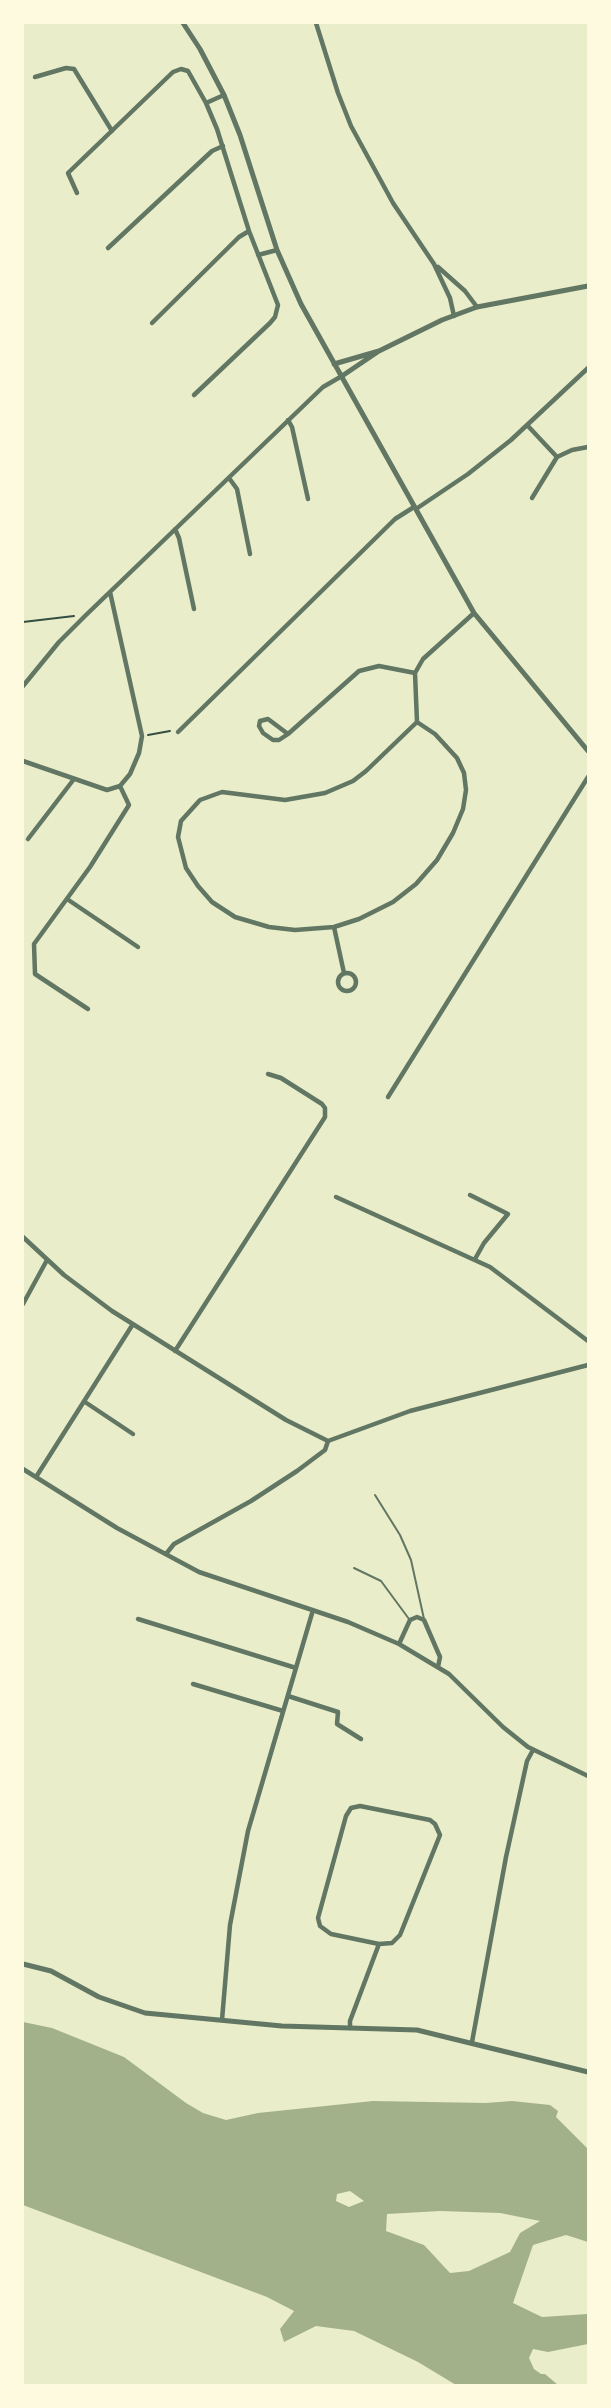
<!DOCTYPE html>
<html>
<head>
<meta charset="utf-8">
<style>
  body { margin:0 }
  #map { position:relative; width:611px; height:2408px; overflow:hidden; background:#e9edc9; font-family:"Nunito Sans",sans-serif }
  canvas { display:block }
  .frame { position:absolute; inset:0; border:24px solid #fefae0; pointer-events:none }
</style>
</head>
<body>
<div id="map">
<canvas width="611" height="2408"></canvas>
<div class="frame"></div>
</div>
<script>
const g = document.querySelector('canvas').getContext('2d');
g.lineJoin = 'round';
function fill(path, color) {
  g.fillStyle = color;
  g.fill(path, 'evenodd');
}
function poly(rows) {
  const path = new Path2D();
  for (const r of rows) {
    if (r.length === 3) {
      path.moveTo(r[0] + r[2], r[1]);
      path.arc(r[0], r[1], r[2], 0, 2 * Math.PI);
      continue;
    }
    path.moveTo(r[0], r[1]);
    for (let i = 2; i < r.length; i += 2) path.lineTo(r[i], r[i + 1]);
  }
  return path;
}
function stroke(path, color, width, dash) {
  g.strokeStyle = color;
  g.lineWidth = width;
  g.lineCap = dash ? 'butt' : 'round';
  g.setLineDash(dash || []);
  g.stroke(path);
}
const water = poly([
  [23,2022,52,2028,124,2057,186,2103,203,2113,226,2120,258,2113,373,2101,486,2103,512,2101,550,2105,558,2111,556,2117,588,2149,588,2242,566,2235,533,2245,513,2303,542,2317,588,2314,588,2344,548,2352,533,2349,529,2358,534,2369,541,2374,545,2374,558,2385,456,2385,418,2362,354,2331,316,2326,284,2342,280,2329,294,2311,267,2297,23,2205],
  [350,2191,364,2201,349,2207,336,2201,337,2194],
  [440,2211,500,2213,540,2221,520,2233,510,2252,469,2271,450,2273,424,2245,386,2231,387,2214]
]);
const path = poly([
  [23,622,74,616],
  [148,735,170,731]
]);
const service = poly([
  [375,1495,400,1535,411,1560,424,1619],
  [354,1568,381,1581,409,1619]
]);
const minor = poly([
  [316,23,338,93,351,126,393,203,434,264,450,298,454,316],
  [35,77,66,68,74,69,112,131],
  [77,193,68,173,173,72,181,69,188,71,206,103,224,95],
  [108,248,212,151,223,146],
  [258,255,277,250],
  [438,267,465,291,477,307],
  [152,323,239,237,249,231],
  [194,395,270,323,275,317,278,305,249,231,217,129,206,103],
  [288,420,292,427,308,499],
  [527,425,557,457,532,498],
  [557,457,572,450,588,447],
  [229,478,237,489,250,554],
  [416,509,468,474,511,440,588,368],
  [175,529,179,538,194,609],
  [23,686,59,642,86,615,323,387,342,376],
  [417,722,366,771,353,781,325,793,285,800,222,792,200,800,181,821,178,837,186,868,198,886,212,902,235,917,269,927,295,930,334,927,359,919,393,902,416,884,437,860,453,833,463,809,466,790,464,773,457,758,435,734,417,722,415,673,423,659,474,613],
  [178,732,395,519,414,507],
  [288,734,268,719,260,721,259,726,263,733,273,740,279,740,288,734,359,671,379,666,415,673],
  [23,761,107,790,120,786,130,774,139,753,142,736,110,592],
  [28,839,74,779],
  [67,899,138,947],
  [334,927,344,973],
  [347,982,9],
  [88,1009,35,974,34,944,90,867,129,805,120,786],
  [388,1097,588,777],
  [470,1195,508,1214,484,1243,475,1259],
  [336,1197,490,1267,588,1341],
  [23,1237,64,1275,112,1311,286,1420,328,1441],
  [23,1304,47,1260],
  [175,1351,325,1117,325,1108,322,1104,281,1078,268,1074],
  [85,1402,133,1434],
  [23,1469,117,1528,199,1572,348,1622,399,1644,449,1674,503,1727,528,1747,588,1776],
  [36,1477,133,1324],
  [166,1554,174,1544,251,1501,297,1471,325,1450,328,1441,410,1411,588,1365],
  [138,1619,296,1668],
  [399,1644,410,1620,417,1617,424,1620,440,1657,438,1667],
  [193,1684,283,1711],
  [288,1696,338,1712,337,1724,361,1739],
  [222,2020,230,1925,248,1831,313,1610],
  [350,2028,350,2021,379,1944,392,1943,400,1935,440,1835,435,1824,430,1820,360,1806,351,1808,346,1816,318,1918,320,1926,331,1934,379,1944],
  [472,2042,506,1857,527,1761,533,1750]
]);
const tertiary = poly([
  [183,23,200,49,224,95,240,135,277,250,301,304,474,613,588,751],
  [334,364,379,351,442,320,477,307,588,286],
  [342,376,379,351],
  [23,1964,51,1971,99,1997,145,2013,282,2026,417,2030,588,2072]
]);
fill(water, '#a3b18a');
stroke(path, '#344e41', 2);
stroke(service, '#617663', 2);
stroke(minor, '#617663', 4.5);
stroke(tertiary, '#617663', 5);
</script>
</body>
</html>
